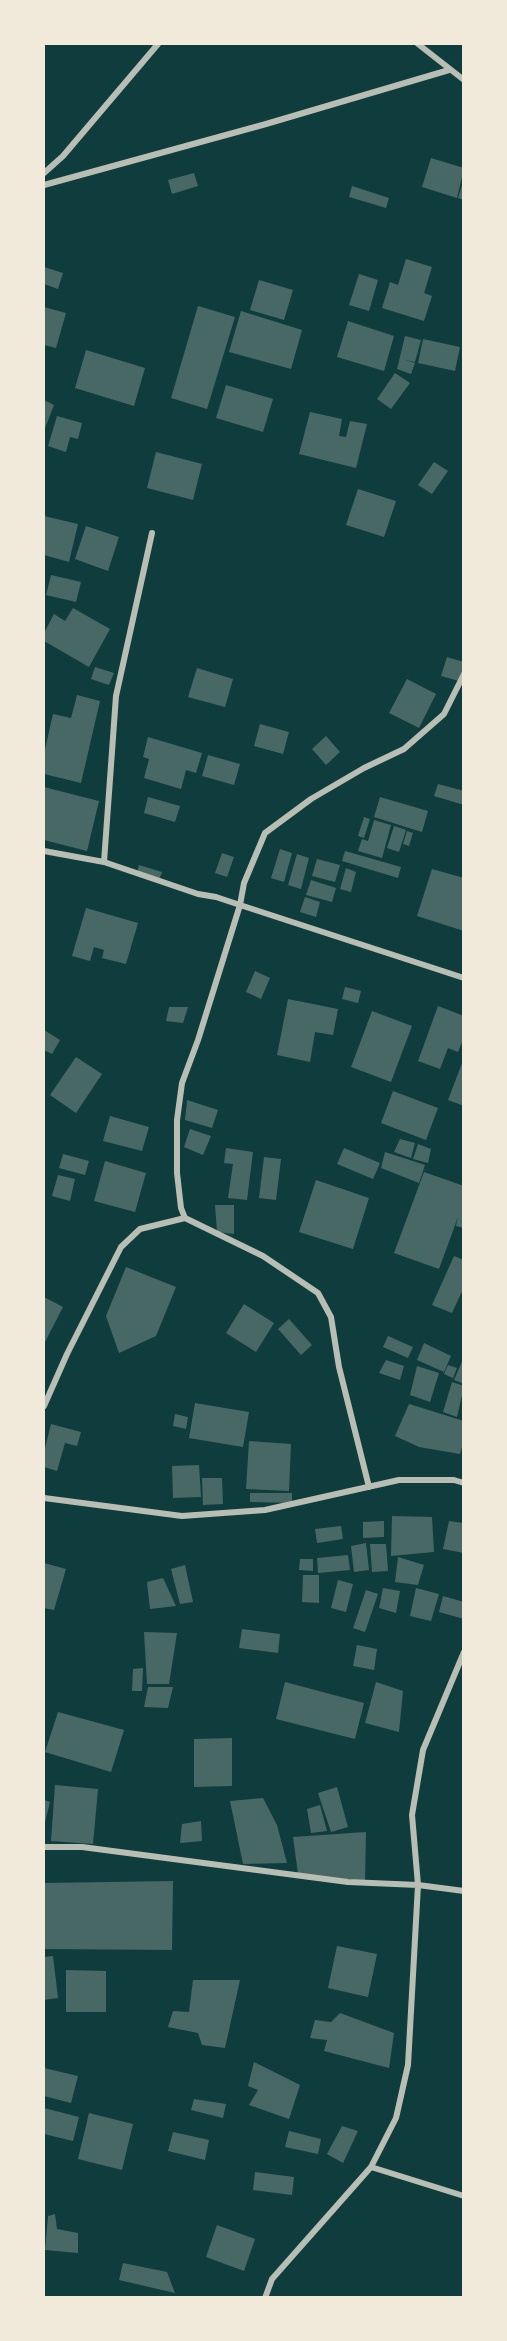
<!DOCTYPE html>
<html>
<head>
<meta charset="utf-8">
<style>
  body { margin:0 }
  #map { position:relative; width:507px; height:2341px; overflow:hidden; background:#0f3d3e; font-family:"Roboto Condensed",sans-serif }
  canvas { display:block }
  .frame { position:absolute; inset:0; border:45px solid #f1e9da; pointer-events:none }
</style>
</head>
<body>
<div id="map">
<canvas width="507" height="2341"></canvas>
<div class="frame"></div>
</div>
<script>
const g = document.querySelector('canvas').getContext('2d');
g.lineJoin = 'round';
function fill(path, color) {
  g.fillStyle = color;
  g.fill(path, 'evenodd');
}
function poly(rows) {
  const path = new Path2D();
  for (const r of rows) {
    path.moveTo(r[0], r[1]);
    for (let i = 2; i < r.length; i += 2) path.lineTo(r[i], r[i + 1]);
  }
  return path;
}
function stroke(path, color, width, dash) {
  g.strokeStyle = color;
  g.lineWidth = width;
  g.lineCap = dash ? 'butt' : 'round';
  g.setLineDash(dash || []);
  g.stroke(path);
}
const building = poly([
  [431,158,464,168,457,198,422,187],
  [194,173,198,186,172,194,168,180],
  [463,182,464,182,464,200,458,198],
  [352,186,389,198,386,208,349,197],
  [406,259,432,267,424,293,432,296,424,321,382,308,390,282,398,285],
  [44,267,63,273,58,289,44,284],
  [359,274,378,280,369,311,349,305],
  [259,280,293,290,284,320,250,310],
  [198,306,235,317,207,409,171,398],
  [44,307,66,313,56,348,44,345],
  [241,311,302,330,291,369,229,352],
  [348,321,394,336,384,371,337,357],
  [405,336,421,340,415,362,405,360,415,363,411,374,397,369],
  [423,339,460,347,455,371,418,363],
  [86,350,145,368,134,406,75,388],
  [395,373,410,383,391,409,377,399],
  [226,385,273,399,263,432,216,418],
  [44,400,54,405,44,431],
  [310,412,342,419,339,436,346,437,350,421,367,424,356,468,299,454],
  [57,416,82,423,78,439,70,437,66,452,48,446],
  [156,452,202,464,193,500,147,488],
  [434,462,448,471,432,494,418,485],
  [358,489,396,501,384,537,346,525],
  [44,516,78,524,69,562,44,555],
  [86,526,119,537,108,571,75,559],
  [51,575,81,582,76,602,46,595],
  [73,608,110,629,89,667,44,641,44,633,54,614,65,621],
  [447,657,464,662,464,669,459,681,441,676],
  [95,667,114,673,109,685,91,679],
  [197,668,233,679,225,707,188,697],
  [407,679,436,694,419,728,389,713],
  [77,695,100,701,81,783,44,774,44,754,53,714,71,718],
  [260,724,289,732,283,754,254,746],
  [326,736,340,752,326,765,312,749],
  [148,737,202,753,196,773,186,770,181,789,144,778,149,759,143,757],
  [208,755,240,764,234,785,202,776],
  [438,784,464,791,464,805,434,796],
  [44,787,99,801,87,851,44,840],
  [148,797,180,806,175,822,144,813],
  [380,797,428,811,422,832,374,817],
  [364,817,370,819,364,838,358,836],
  [374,820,391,825,382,858,358,851,362,839,368,841],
  [394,826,406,830,399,852,387,848],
  [407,831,413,833,409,846,403,844],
  [280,849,292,853,284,882,271,878],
  [345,851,401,867,398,878,342,861],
  [222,853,234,857,227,877,215,873],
  [297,854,309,858,301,889,288,885],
  [317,859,340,865,335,882,312,876],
  [139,865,162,872,159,880,137,873],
  [346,868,356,872,351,892,340,889],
  [432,869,464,878,464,931,417,916],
  [311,880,336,888,332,902,306,895],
  [305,897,320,902,316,917,300,912],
  [86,908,138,923,126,964,102,958,104,950,94,947,90,961,72,956],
  [255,971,270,978,261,999,246,992],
  [345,987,361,991,358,1003,342,999],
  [288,999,338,1009,333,1035,315,1032,310,1062,277,1055],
  [438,1006,464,1016,464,1037,458,1052,448,1048,440,1069,418,1061],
  [169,1007,188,1007,183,1023,166,1021],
  [372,1011,412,1026,391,1082,351,1067],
  [44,1030,60,1040,52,1054,44,1050],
  [76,1057,102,1074,76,1113,50,1095],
  [464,1058,464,1106,448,1100],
  [393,1091,438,1108,426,1140,381,1123],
  [187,1100,218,1110,212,1128,185,1120],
  [110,1116,149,1127,142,1151,103,1141],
  [190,1129,211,1136,203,1155,184,1147],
  [400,1139,415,1143,411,1158,394,1152],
  [418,1144,431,1149,428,1163,413,1159],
  [226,1148,253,1152,247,1200,228,1198,233,1164,224,1163],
  [344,1148,380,1163,373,1179,337,1164],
  [385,1152,425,1165,419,1183,381,1168],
  [63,1154,89,1161,85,1175,59,1168],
  [264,1157,281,1159,276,1200,259,1198],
  [105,1161,146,1173,135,1212,94,1201],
  [424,1172,464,1186,464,1228,456,1226,458,1217,439,1269,394,1253],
  [58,1175,75,1179,70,1201,52,1196],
  [316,1180,369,1198,353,1249,299,1232],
  [215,1205,234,1205,234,1234,217,1232],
  [454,1256,464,1260,464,1287,452,1313,432,1305],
  [126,1267,176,1287,156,1336,119,1353,106,1316],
  [44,1297,63,1307,44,1344],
  [244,1304,274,1323,256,1352,226,1333],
  [289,1319,312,1345,301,1355,278,1329],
  [388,1336,413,1347,408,1358,383,1347],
  [424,1343,451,1356,444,1372,417,1360],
  [464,1357,464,1384,454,1380],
  [386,1360,404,1366,400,1380,379,1373],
  [448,1365,457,1368,453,1378,444,1374],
  [417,1366,439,1373,430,1402,410,1395],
  [452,1382,464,1386,457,1417,443,1412],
  [195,1403,249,1412,243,1447,189,1438],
  [409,1404,464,1421,464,1440,460,1454,419,1447,395,1436],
  [175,1414,188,1417,186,1429,173,1426],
  [51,1424,81,1432,77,1446,65,1443,57,1471,44,1467,44,1452],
  [249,1441,291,1444,289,1491,246,1489],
  [199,1465,201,1497,173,1498,172,1466],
  [202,1478,222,1478,223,1504,203,1505],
  [250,1493,292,1493,292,1503,250,1502],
  [392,1516,432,1517,434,1552,391,1556],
  [384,1521,384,1537,363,1538,363,1522],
  [449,1521,464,1523,464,1553,443,1549],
  [341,1526,343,1539,317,1543,315,1529],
  [366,1543,369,1570,354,1572,351,1546],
  [370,1544,386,1544,388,1571,372,1572],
  [348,1555,350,1570,318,1573,317,1558],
  [398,1557,424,1565,418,1585,395,1582],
  [300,1559,313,1559,313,1571,299,1570],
  [44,1563,66,1569,54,1610,44,1608],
  [185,1565,193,1602,180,1604,171,1569],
  [303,1575,319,1575,319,1603,302,1602],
  [163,1578,176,1606,150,1609,147,1582],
  [338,1580,353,1584,346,1612,331,1608],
  [383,1588,400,1591,396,1613,379,1608],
  [416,1588,439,1594,431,1621,410,1616],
  [366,1590,378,1594,365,1632,353,1628],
  [443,1596,464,1602,464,1619,439,1612],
  [242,1629,280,1634,278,1653,239,1648],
  [144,1632,177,1633,169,1684,147,1684],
  [357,1645,377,1649,374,1670,353,1666],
  [143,1668,142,1691,132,1691,133,1669],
  [285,1682,364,1703,355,1739,276,1719],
  [376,1682,403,1691,399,1732,365,1723],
  [148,1687,173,1687,168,1708,144,1707],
  [58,1712,124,1730,111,1772,45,1752],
  [232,1738,232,1786,194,1787,194,1739],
  [55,1785,98,1789,93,1844,51,1841],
  [337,1787,348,1827,331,1832,318,1793],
  [263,1798,277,1825,287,1863,243,1864,230,1801],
  [44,1800,50,1802,44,1826],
  [320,1805,327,1831,311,1833,307,1809],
  [201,1821,202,1841,180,1843,182,1824],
  [366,1832,365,1881,298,1874,293,1837],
  [173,1881,172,1950,44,1949,44,1883],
  [337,1946,377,1954,368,1997,328,1988],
  [53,1956,58,1998,44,2000,44,1957],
  [66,1970,106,1971,106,2012,66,2012],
  [193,1980,240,1980,225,2048,202,2045,198,2033,168,2027,173,2011,189,2012],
  [340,2013,394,2033,389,2068,324,2051,327,2040,310,2038,315,2020,331,2022],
  [254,2062,300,2085,289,2119,249,2105,258,2090,248,2086],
  [44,2068,78,2076,71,2103,44,2096],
  [194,2099,226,2104,223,2118,191,2110],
  [44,2108,79,2117,73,2141,44,2134],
  [89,2113,133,2124,122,2170,78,2159],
  [342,2126,358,2131,343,2163,327,2154],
  [289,2131,321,2139,318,2154,285,2147],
  [173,2132,209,2140,205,2160,168,2151],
  [255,2172,294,2177,292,2195,253,2190],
  [55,2214,57,2229,78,2233,78,2253,45,2250,48,2216],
  [217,2225,255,2239,244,2271,206,2257],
  [123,2263,167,2272,175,2293,119,2280]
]);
const minor = poly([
  [418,44,464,80],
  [44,173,63,156,158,44],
  [44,185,266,124,449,70],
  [44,851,104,862,198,894,216,897,240,905,244,883,265,833,311,799,364,768,404,749,444,714,464,674],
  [104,862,116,696,152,533],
  [44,1406,67,1354,121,1247,140,1229,185,1218],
  [369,1487,339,1367,331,1317,318,1293,263,1256,185,1218,181,1208,177,1173,177,1120,182,1083,198,1040,240,905,464,978],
  [44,1498,182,1516,265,1510,399,1480,454,1480,464,1483],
  [44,1847,82,1847,348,1882,418,1885,464,1891],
  [371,2167,464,2196],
  [265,2298,272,2279,371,2167,396,2118,408,2065,418,1885,412,1815,423,1750,464,1652]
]);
fill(building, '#486865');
stroke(minor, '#b8beb3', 6);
</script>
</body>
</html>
